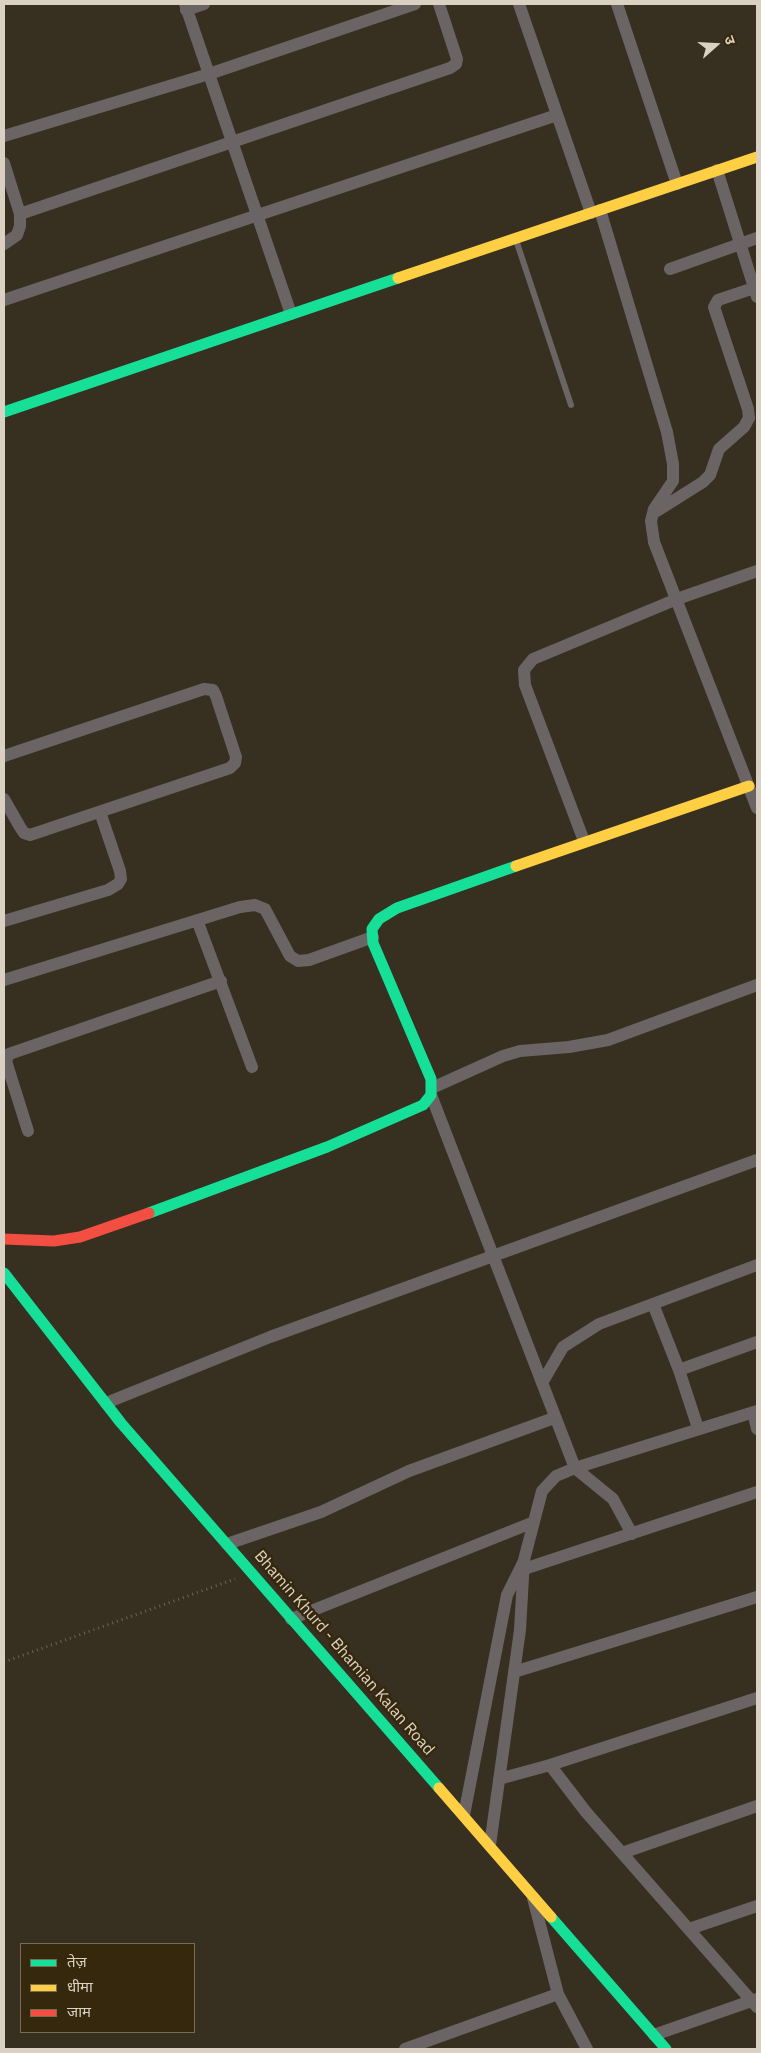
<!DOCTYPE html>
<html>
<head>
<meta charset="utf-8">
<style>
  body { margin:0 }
  #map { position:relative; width:761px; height:2053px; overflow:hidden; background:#372f20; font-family:"IBM Plex Sans","Noto Sans Devanagari",sans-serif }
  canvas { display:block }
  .frame { position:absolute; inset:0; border:5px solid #dad1c2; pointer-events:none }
  .legend { position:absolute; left:20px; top:1943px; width:175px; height:90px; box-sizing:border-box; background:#36280d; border:1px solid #786c55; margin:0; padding:6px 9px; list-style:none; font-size:15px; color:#dad1c2 }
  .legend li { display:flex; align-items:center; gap:10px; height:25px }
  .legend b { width:25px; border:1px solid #786c55 }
  .north { position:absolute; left:691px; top:20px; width:50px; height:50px; -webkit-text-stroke:4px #36280d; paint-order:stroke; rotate:71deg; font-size:14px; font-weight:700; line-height:20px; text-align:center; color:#dad1c2 }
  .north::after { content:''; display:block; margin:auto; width:18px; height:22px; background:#dad1c2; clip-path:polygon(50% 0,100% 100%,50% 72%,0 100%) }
</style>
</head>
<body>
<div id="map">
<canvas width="761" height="2053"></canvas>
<div class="frame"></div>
<ul class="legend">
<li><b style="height:6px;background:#16e098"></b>तेज़</li>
<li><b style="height:6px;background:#ffcf43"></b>धीमा</li>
<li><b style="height:6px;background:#f24e42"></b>जाम</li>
</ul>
<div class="north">उ</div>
</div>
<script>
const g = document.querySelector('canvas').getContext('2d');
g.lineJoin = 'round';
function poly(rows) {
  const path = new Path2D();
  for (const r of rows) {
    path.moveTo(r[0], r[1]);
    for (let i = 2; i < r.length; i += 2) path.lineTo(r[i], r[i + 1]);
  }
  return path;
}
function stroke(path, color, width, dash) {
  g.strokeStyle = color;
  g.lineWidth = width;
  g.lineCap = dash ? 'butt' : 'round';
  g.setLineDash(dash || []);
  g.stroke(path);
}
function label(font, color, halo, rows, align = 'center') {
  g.font = font + ' "IBM Plex Sans",sans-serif';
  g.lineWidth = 5;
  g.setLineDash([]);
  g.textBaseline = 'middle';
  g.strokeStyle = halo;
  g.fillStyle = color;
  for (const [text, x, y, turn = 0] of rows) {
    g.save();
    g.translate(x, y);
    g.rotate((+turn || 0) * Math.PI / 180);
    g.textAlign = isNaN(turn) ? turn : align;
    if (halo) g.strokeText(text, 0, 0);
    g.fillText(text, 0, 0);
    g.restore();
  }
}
const path = poly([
  [4,1662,235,1579]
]);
const lane = poly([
  [516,240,571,405]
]);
const street = poly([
  [185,4,291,314],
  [519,4,591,213],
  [617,4,677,184],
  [186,10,204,4],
  [4,136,209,74,415,4],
  [4,163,20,214,20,226,17,235,4,244],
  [717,170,757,297],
  [600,210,667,432,673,464,673,481,654,509,651,521,654,542,757,808],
  [20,214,450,68,456,64,457,59,439,4],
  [670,269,757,238],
  [4,300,557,115],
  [657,511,703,482,710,475,719,449,744,427,749,418,748,409,714,307,718,300,754,288],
  [4,756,204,689,213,690,216,696,236,757,235,763,230,768,30,835,24,833,20,827,4,799],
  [584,841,525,685,524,670,533,659,677,599,757,571],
  [197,920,252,1067],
  [4,921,108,890,118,884,121,879,120,871,100,812],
  [4,980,240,907,255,905,265,909,290,956,298,961,309,960,373,937],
  [432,1088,503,1056,520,1051,569,1047,608,1040,757,985],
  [431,1095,575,1468,613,1499,632,1534],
  [28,1131,6,1061,9,1054,221,981],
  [653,1304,679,1370,698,1428],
  [679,1370,757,1342],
  [542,1383,563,1347,599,1324,757,1265],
  [106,1403,270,1337,757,1160],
  [753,1412,757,1429],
  [227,1544,321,1512,409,1471,554,1418],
  [524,1569,757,1492],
  [291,1619,534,1522],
  [514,1672,757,1597],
  [550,1765,586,1812,757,2007],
  [499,1779,550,1765,757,1698],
  [464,1815,507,1595,523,1563],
  [490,1845,520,1630,524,1560,542,1491,556,1476,575,1468,757,1411],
  [622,1853,757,1806],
  [533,1898,558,1994,587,2049],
  [689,1929,757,1906],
  [654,2035,757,1999],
  [405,2049,558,1994]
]);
const fast = poly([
  [4,412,398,278],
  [149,1213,327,1147,423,1105,431,1095,431,1079,373,943,372,929,379,919,397,908,516,866],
  [4,1273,121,1423,439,1788],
  [551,1917,666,2049]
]);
const slow = poly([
  [398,278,757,157],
  [516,866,749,786],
  [439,1788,551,1917]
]);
const jam = poly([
  [4,1239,54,1241,80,1237,149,1213]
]);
const streetNames = [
  ["Bhamin Khurd - Bhamian Kalan Road",344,1653,49]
];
stroke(path, '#696460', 3, [1, 4]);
stroke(lane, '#6b6464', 6);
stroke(street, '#6b6464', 12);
stroke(fast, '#16e098', 11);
stroke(slow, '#ffcf43', 11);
stroke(jam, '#f24e42', 11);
label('16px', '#dad1c2', '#36280d', streetNames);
</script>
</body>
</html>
